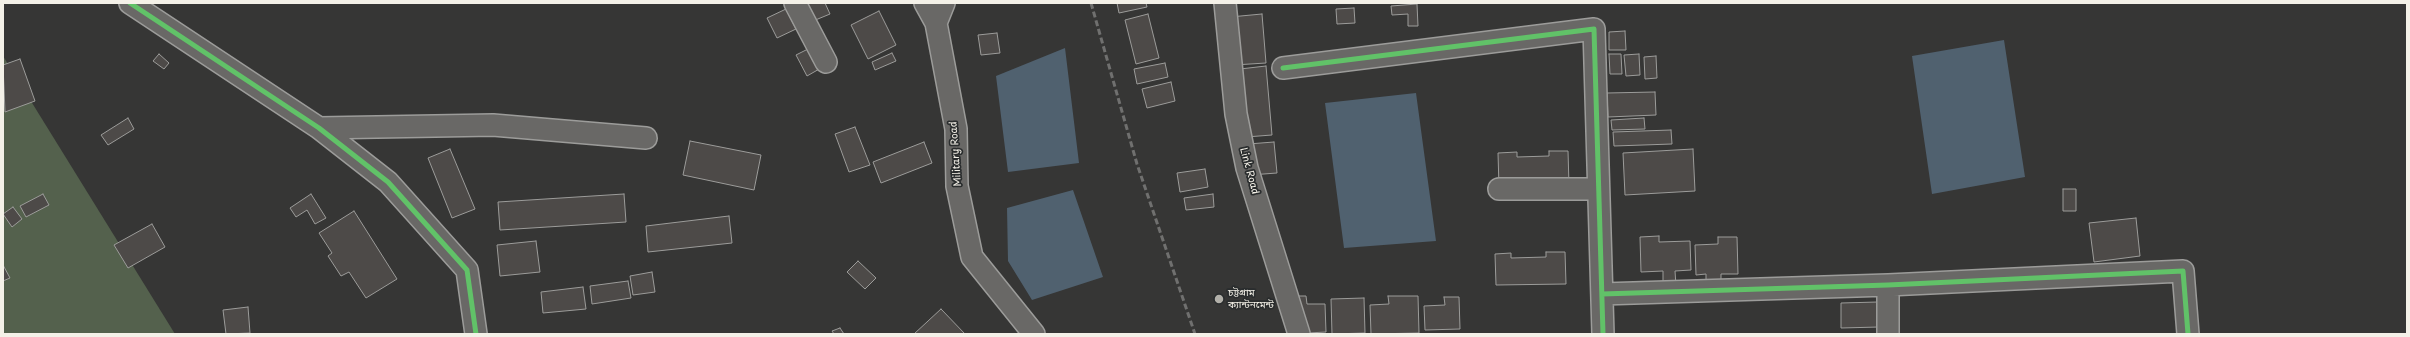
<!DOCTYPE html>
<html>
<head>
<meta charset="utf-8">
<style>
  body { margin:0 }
  #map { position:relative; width:2410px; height:337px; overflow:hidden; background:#363635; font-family:"Playpen Sans",sans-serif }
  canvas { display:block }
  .frame { position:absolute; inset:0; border:4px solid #f4f1e8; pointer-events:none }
</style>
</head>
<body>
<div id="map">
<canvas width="2410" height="337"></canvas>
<div class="frame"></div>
</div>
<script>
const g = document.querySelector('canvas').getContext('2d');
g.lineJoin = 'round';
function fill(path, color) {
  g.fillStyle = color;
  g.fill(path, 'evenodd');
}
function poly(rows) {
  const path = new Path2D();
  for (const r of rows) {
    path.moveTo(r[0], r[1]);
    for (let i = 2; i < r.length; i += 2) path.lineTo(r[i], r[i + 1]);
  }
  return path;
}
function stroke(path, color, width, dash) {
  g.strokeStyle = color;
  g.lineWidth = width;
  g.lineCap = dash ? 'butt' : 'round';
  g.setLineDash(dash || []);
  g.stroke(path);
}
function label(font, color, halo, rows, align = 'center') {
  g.font = font + ' "Playpen Sans","Noto Sans Bengali",sans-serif';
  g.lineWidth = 3.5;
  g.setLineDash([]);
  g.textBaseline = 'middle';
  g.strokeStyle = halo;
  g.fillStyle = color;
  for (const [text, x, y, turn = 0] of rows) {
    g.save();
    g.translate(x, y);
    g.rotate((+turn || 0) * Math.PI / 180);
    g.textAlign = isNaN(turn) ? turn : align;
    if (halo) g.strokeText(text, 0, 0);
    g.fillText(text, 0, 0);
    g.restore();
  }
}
const green = poly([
  [3,56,175,334,3,334]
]);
const water = poly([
  [2004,40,2025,177,1932,194,1912,56],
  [1065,48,1079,163,1008,172,996,76],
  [1416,93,1436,241,1344,248,1325,103],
  [1073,190,1103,277,1032,300,1008,261,1007,208]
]);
const building = poly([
  [804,3,825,3,830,14,813,21,804,3],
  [1117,3,1146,3,1147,7,1119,13,1117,3],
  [1417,4,1418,26,1408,26,1408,14,1392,15,1391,6,1417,4],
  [1354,8,1355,23,1337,24,1336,9,1354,8],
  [786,9,796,29,777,38,767,18,786,9],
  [879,11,896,45,868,59,851,25,879,11],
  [1148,14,1159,58,1136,64,1125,20,1148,14],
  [1262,14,1266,63,1234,65,1230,17,1262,14],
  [1625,31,1626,50,1609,50,1609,32,1625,31],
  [997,33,1000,53,981,55,978,35,997,33],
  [810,48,821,68,807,76,796,55,810,48],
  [892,53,896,61,875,70,872,62,892,53],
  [159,54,169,63,164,69,153,61,159,54],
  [1609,54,1621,54,1622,74,1610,74,1609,54],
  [1639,54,1640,75,1626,76,1624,55,1639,54],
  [1656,56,1657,78,1645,79,1644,57,1656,56],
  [20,59,35,101,5,112,3,65,20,59],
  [1165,63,1168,77,1137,84,1134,69,1165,63],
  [1266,66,1272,135,1246,137,1240,69,1266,66],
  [1171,82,1175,101,1147,108,1142,89,1171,82],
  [1655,92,1656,115,1608,117,1607,93,1655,92],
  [128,118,134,129,108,145,101,135,128,118],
  [1644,118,1645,129,1612,130,1611,120,1644,118],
  [855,127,870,165,849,172,835,134,855,127],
  [1671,130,1672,144,1614,146,1613,132,1671,130],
  [690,141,761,155,754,190,683,175,690,141],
  [924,142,932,163,881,183,873,162,924,142],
  [1274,142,1277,173,1250,175,1248,144,1274,142],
  [450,149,475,209,452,218,428,158,450,149],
  [1693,149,1695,191,1625,195,1623,153,1693,149],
  [1549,151,1568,151,1569,185,1499,187,1498,153,1517,152,1517,157,1549,156,1549,151],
  [1205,169,1208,187,1180,192,1177,173,1205,169],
  [2063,189,2076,189,2076,211,2063,211,2063,189],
  [43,194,49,205,26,217,20,206,43,194],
  [311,194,326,218,315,224,307,210,296,217,290,208,311,194],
  [624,194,626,222,500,230,498,202,624,194],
  [1213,194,1214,207,1186,210,1184,198,1213,194],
  [13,207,22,219,12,227,3,214,13,207],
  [354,211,397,279,366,298,349,272,341,276,328,256,332,253,319,233,354,211],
  [729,216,732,243,648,252,646,226,729,216],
  [2136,218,2140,256,2094,262,2089,223,2136,218],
  [152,224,165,247,128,268,114,245,152,224],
  [1659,236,1659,242,1690,241,1691,270,1675,271,1676,286,1663,286,1663,271,1641,272,1640,237,1659,236],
  [1718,237,1737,237,1738,274,1721,274,1721,287,1706,287,1706,274,1696,275,1695,245,1718,244,1718,237],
  [536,241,540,272,500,276,497,245,536,241],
  [1546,252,1565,252,1566,284,1496,285,1495,254,1511,253,1511,258,1546,257,1546,252],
  [858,261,876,278,865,289,847,272,858,261],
  [3,265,10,278,3,281,3,265],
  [652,272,655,292,633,295,630,276,652,272],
  [628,281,631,298,592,304,590,286,628,281],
  [583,287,586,309,543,313,541,292,583,287],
  [1293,296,1306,296,1307,304,1325,304,1326,332,1308,333,1293,296],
  [1388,296,1418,296,1419,333,1371,334,1370,305,1389,304,1388,296],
  [1444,297,1459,297,1460,329,1425,330,1424,306,1445,305,1444,297],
  [1364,298,1365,333,1332,334,1331,299,1364,298],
  [1878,302,1879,327,1841,328,1841,303,1878,302],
  [248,307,250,333,226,334,223,310,248,307],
  [941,309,965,334,914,334,941,309],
  [840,328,844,334,834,334,832,331,840,328]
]);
const street = poly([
  [130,3,319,128,388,182,467,270,476,334],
  [795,3,826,62],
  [925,3,936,23],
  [944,3,936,23,956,129,957,186,972,257,1034,334],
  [1225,3,1236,114,1247,168,1299,334],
  [1283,68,1594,29,1603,334],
  [319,128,493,125,646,138],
  [1499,189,1598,189],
  [1602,294,1888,285,2183,271,2188,334],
  [1888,334,1888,285]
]);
const rail = poly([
  [1091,3,1137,164,1195,334]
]);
const cycleway = poly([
  [130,3,319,128,388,182,467,270,476,334],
  [1283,68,1594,29,1603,334],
  [1602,294,1888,285,2183,271,2188,334]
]);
const markers = [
  [1219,299,5,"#b2b0a9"]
];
const streetNames = [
  ["Military Road",956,154,-94],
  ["Link Road",1249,171,75]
];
const poiNames = [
  ["চট্টগ্রাম",1228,293],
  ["ক্যান্টনমেন্ট",1228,305]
];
fill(green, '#54614d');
fill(water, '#50616f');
fill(building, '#4d4a48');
stroke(building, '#9c9c9a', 1);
stroke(street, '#9c9c9a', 24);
stroke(street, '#696866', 21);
stroke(rail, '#70706f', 3, [6, 3]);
stroke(cycleway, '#61c268', 5);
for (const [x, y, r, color] of markers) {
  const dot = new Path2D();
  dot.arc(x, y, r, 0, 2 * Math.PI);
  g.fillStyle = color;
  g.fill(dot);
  stroke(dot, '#2a2d2e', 1.5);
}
label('10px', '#f4f1e8', '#2a2d2e', streetNames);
label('10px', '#f4f1e8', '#2a2d2e', poiNames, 'left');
</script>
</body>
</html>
